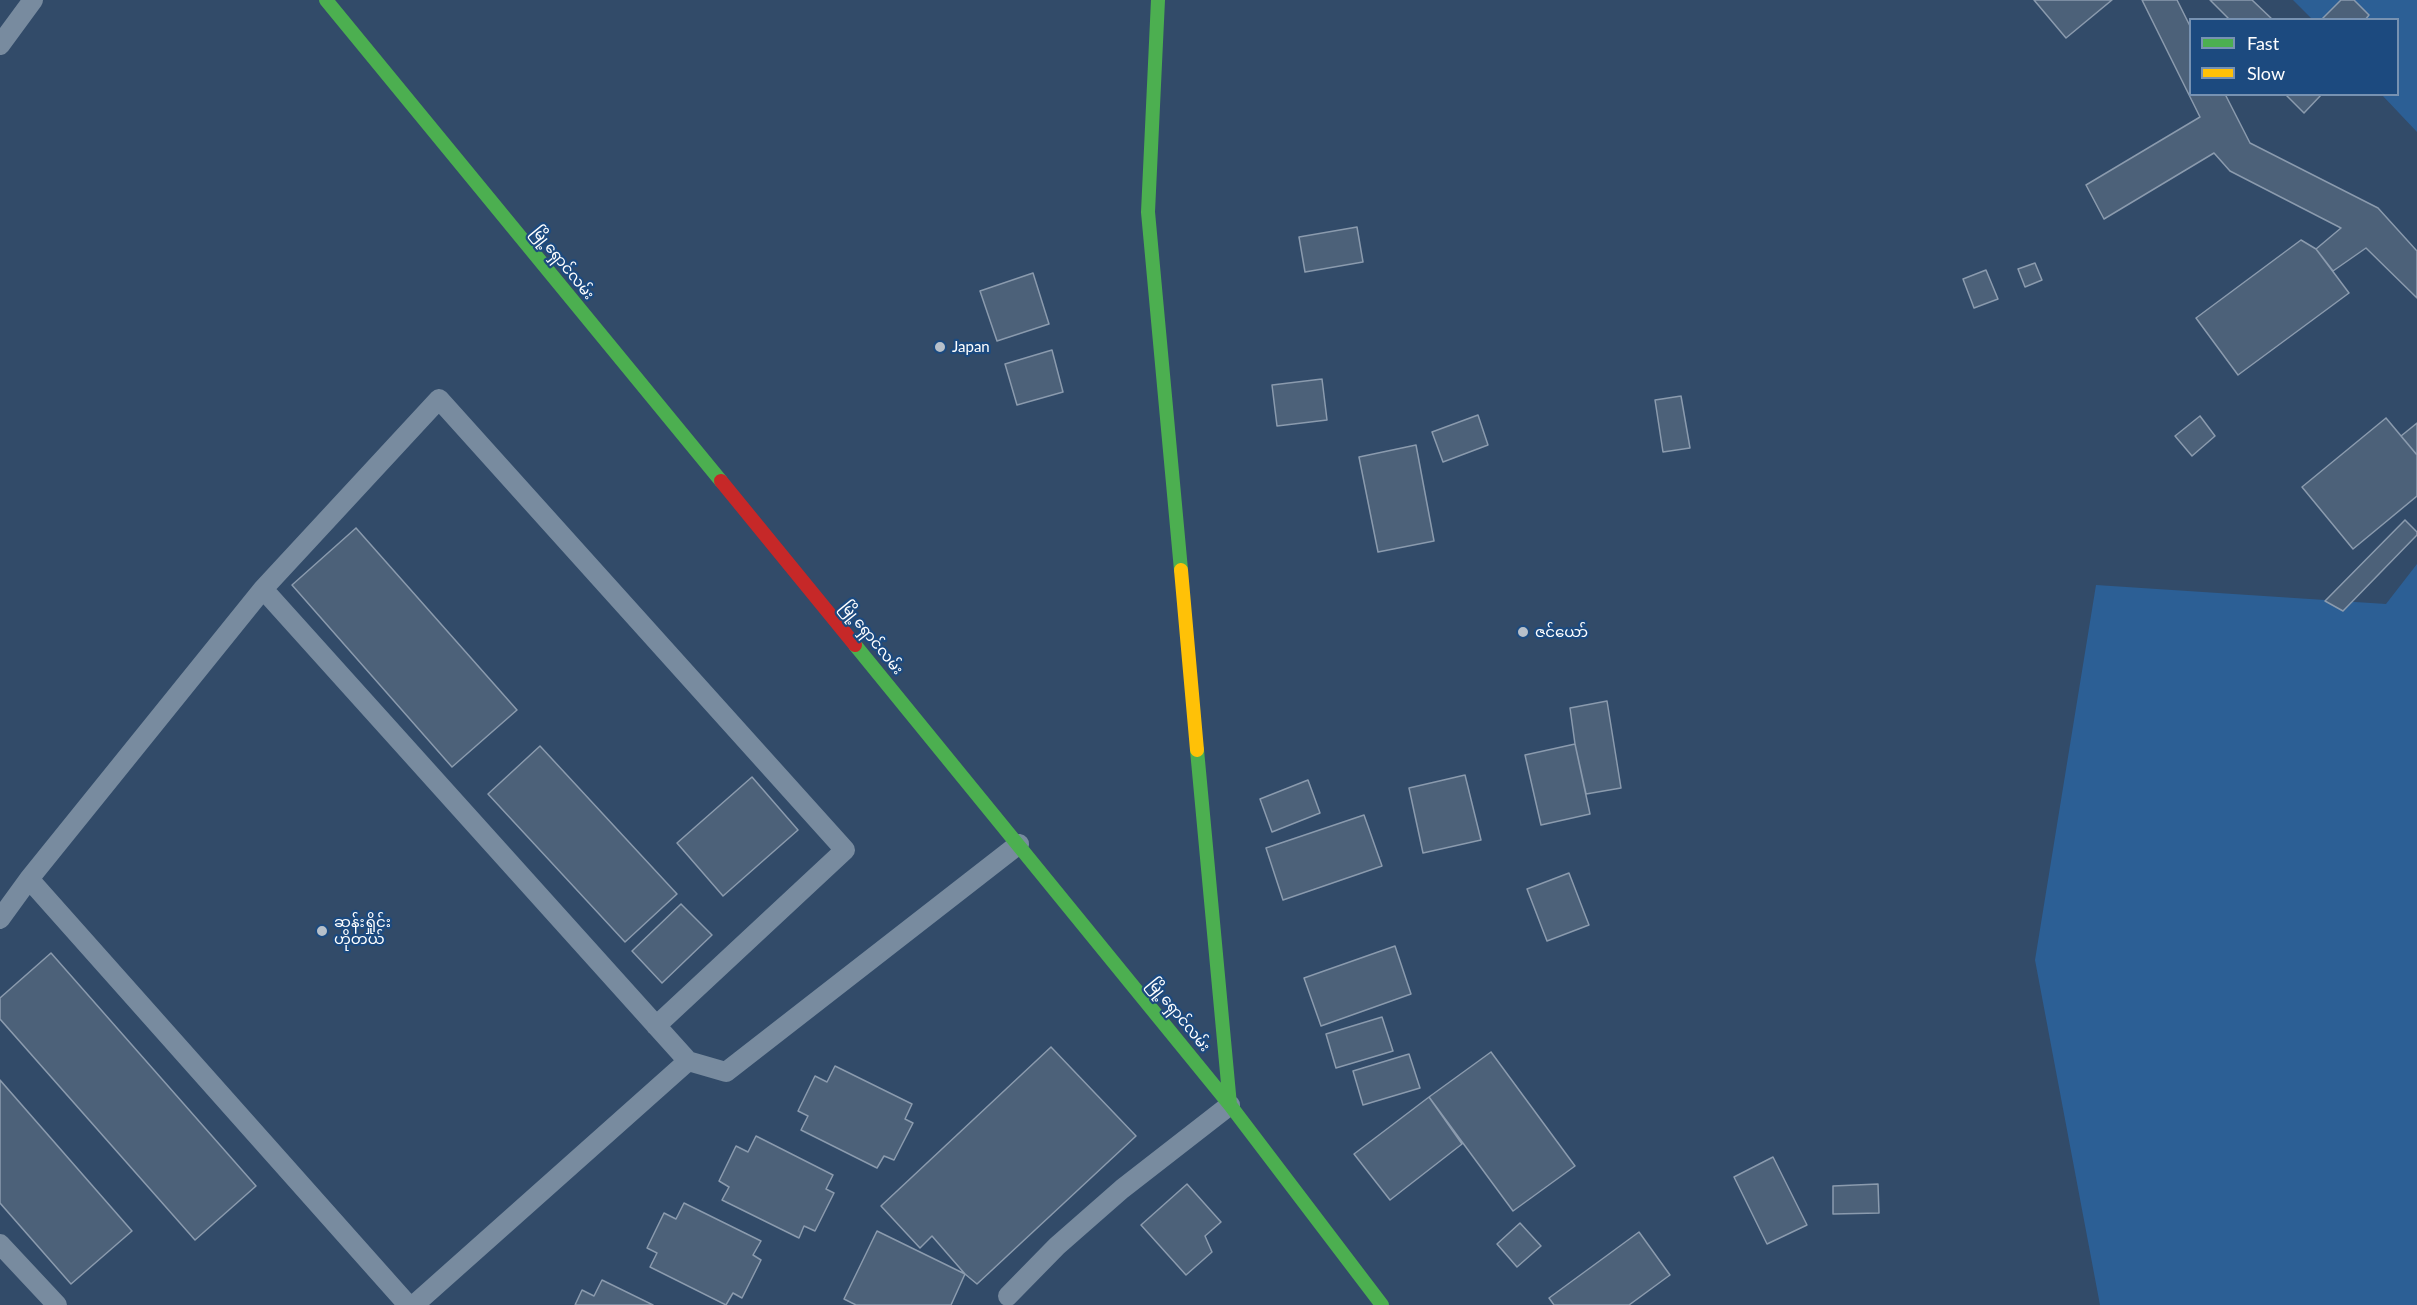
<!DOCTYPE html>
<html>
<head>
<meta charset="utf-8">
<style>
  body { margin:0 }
  #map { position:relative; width:2417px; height:1305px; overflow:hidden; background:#324b69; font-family:Lato,sans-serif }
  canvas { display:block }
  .legend { position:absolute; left:2189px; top:18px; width:210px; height:78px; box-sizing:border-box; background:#1c4a7f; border:2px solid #7792b2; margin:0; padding:8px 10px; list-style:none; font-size:18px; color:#fff }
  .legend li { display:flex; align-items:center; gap:12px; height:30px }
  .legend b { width:30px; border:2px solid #7792b2 }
</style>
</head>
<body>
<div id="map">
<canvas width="2417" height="1305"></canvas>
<ul class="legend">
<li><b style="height:8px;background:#4caf50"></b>Fast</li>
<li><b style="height:8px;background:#ffc107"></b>Slow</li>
</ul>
</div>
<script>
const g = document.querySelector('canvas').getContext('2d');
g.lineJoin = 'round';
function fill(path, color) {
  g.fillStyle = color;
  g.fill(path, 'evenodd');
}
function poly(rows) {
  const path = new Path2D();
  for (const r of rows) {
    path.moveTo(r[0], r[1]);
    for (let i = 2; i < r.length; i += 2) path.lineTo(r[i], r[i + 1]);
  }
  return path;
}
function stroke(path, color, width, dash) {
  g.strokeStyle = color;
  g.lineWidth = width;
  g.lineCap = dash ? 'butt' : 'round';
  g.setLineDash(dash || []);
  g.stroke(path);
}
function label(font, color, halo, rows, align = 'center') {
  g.font = font + ' Lato,"Noto Sans Myanmar",sans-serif';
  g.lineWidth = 4.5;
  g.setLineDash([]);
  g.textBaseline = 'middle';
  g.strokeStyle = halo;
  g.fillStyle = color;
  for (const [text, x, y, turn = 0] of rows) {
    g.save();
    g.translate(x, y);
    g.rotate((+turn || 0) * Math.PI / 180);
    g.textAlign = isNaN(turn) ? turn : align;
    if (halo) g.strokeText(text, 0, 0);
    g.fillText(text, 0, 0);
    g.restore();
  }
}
const green = poly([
  [2293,0,2417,0,2417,132,2382,95,2398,94,2398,20,2312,19],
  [2417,564,2417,1305,2100,1305,2035,960,2096,585,2386,604]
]);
const building = poly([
  [2034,0,2112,0,2066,38,2034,0],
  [2142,0,2177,0,2190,26,2190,94,2225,94,2250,143,2378,208,2417,251,2417,298,2366,248,2333,271,2316,249,2341,228,2230,171,2214,153,2104,219,2086,185,2200,117,2142,0],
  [2210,0,2252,0,2273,20,2230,20,2210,0],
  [2341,0,2354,0,2369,15,2365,20,2321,20,2341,0],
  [2285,94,2322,94,2304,113,2285,94],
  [1357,227,1363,262,1305,272,1299,237,1357,227],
  [2301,240,2316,249,2349,293,2238,375,2196,318,2301,240],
  [2035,263,2042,280,2025,287,2018,269,2035,263],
  [1986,270,1998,299,1974,308,1963,279,1986,270],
  [1033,273,1049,324,997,341,980,291,1033,273],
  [1052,350,1063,392,1017,405,1005,364,1052,350],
  [1322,379,1327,420,1277,426,1272,385,1322,379],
  [1681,396,1690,448,1663,452,1655,400,1681,396],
  [1478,415,1488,445,1443,462,1432,432,1478,415],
  [2200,416,2215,436,2192,456,2175,436,2200,416],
  [2386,418,2417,455,2417,496,2353,549,2302,487,2386,418],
  [2417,423,2417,455,2401,436,2417,423],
  [1416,445,1434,541,1378,552,1359,457,1416,445],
  [2405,520,2417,532,2417,535,2343,611,2325,601,2405,520],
  [356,528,517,710,452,767,292,585,356,528],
  [1607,701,1621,788,1586,794,1575,744,1570,708,1607,701],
  [1575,744,1590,814,1541,825,1525,755,1575,744],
  [540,746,677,894,625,942,488,794,540,746],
  [1465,775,1481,840,1423,853,1409,788,1465,775],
  [752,777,798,830,723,896,677,843,752,777],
  [1308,780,1320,813,1272,832,1260,799,1308,780],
  [1364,815,1382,866,1283,900,1266,848,1364,815],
  [1569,873,1589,925,1547,941,1527,889,1569,873],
  [681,904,712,935,662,983,632,951,681,904],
  [1395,946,1411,994,1321,1026,1304,978,1395,946],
  [51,953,256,1186,195,1240,0,1019,0,998,51,953],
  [1382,1017,1393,1051,1336,1068,1326,1034,1382,1017],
  [1051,1047,1136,1136,977,1284,965,1274,932,1236,920,1248,881,1206,1051,1047],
  [1491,1052,1575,1166,1513,1211,1429,1097,1491,1052],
  [1409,1054,1420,1088,1363,1105,1353,1071,1409,1054],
  [835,1066,912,1104,905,1119,913,1123,894,1160,884,1156,877,1168,801,1130,808,1116,798,1111,815,1076,827,1082,835,1066],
  [0,1080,132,1231,71,1284,0,1203,0,1080],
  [1429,1097,1462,1144,1390,1200,1354,1154,1429,1097],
  [756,1136,833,1175,826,1189,834,1193,815,1231,804,1226,799,1238,722,1200,729,1187,719,1181,736,1146,748,1152,756,1136],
  [1773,1157,1807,1225,1767,1244,1734,1177,1773,1157],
  [1187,1184,1221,1222,1205,1236,1212,1252,1186,1275,1141,1225,1187,1184],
  [1878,1184,1879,1213,1833,1214,1833,1186,1878,1184],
  [684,1203,761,1241,753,1255,761,1260,742,1298,733,1293,726,1305,650,1267,657,1253,647,1248,664,1213,676,1219,684,1203],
  [1520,1223,1541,1246,1517,1267,1497,1244,1520,1223],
  [877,1231,965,1274,951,1305,856,1305,844,1299,877,1231],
  [1639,1232,1670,1275,1629,1305,1554,1305,1549,1298,1639,1232],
  [602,1280,653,1305,575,1305,582,1290,594,1296,602,1280]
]);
const lane = poly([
  [0,45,33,0],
  [263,589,688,1061,726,1072,1019,844],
  [29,879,408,1305],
  [0,919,29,879,263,589,439,399,845,850,656,1026],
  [0,1244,57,1305],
  [1008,1296,1057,1246,1122,1189,1230,1105],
  [414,1305,688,1061]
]);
const fast = poly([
  [326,0,721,481],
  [1158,0,1148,212,1181,570],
  [855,645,1230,1105,1382,1305],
  [1197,750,1230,1105]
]);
const slow = poly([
  [1181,570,1197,750]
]);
const jam = poly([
  [721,481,855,645]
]);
const markers = [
  [940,347,6,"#b7c0ca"],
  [1523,632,6,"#b7c0ca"],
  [322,931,6,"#b7c0ca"]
];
const streetNames = [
  ["မြို့ရှောင်လမ်း",563,263,51],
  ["မြို့ရှောင်လမ်း",872,638,51],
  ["မြို့ရှောင်လမ်း",1179,1015,51]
];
const poiNames = [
  ["Japan",952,347],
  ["ဇင်ယော်",1535,632],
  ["ဆန်းရှိုင်း",334,922],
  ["ဟိုတယ်",334,939]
];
fill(green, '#2c5f95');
fill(building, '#4c6179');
stroke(building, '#8b9bae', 1.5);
stroke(lane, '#788b9f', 20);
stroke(fast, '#4caf50', 14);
stroke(slow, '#ffc107', 14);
stroke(jam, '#c62828', 14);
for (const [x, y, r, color] of markers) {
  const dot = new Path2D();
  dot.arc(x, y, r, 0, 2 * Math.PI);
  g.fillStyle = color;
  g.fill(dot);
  stroke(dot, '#1c4a7f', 2);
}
label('15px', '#fff', '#1c4a7f', streetNames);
label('15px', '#fff', '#1c4a7f', poiNames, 'left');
</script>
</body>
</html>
